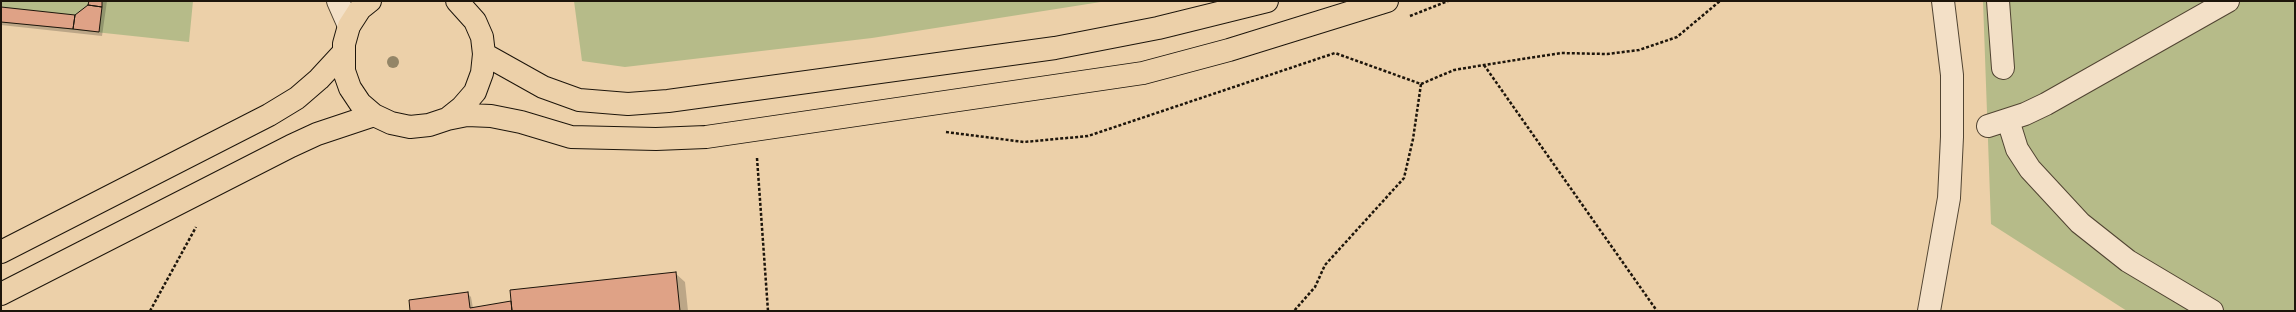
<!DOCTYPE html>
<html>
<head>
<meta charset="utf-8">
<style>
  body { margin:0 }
  #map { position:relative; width:2296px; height:312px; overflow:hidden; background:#ecd0a9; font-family:"IM FELL DW Pica",serif }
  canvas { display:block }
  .frame { position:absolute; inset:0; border:2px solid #1d150b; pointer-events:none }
</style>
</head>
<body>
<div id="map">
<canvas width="2296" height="312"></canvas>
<div class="frame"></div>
</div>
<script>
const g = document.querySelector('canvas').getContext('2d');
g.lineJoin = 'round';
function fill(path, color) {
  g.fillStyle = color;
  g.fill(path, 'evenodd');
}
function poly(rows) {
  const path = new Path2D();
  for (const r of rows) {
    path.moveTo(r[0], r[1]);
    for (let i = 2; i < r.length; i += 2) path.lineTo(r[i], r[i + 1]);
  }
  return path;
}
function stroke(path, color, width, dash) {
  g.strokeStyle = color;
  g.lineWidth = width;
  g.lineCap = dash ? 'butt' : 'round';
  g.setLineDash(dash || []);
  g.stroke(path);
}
const green = poly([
  [1,1,193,1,189,42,1,22],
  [574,1,1107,1,872,38,625,67,582,61],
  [1983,1,2295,1,2295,311,2127,311,1991,224]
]);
const shadow = poly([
  [90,1,107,1,102,36,1,25,1,8,75,16,89,6],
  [675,273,685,282,688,311,411,311,467,293,471,297,473,308,511,302,513,304]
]);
const building = poly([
  [89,1,102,1,102,7,88,5,89,1],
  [88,5,102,7,99,32,73,29,75,15,88,5],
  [1,7,75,15,73,29,1,22,1,7],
  [676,272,680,311,512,311,510,290,676,272],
  [468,292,470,308,511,301,512,311,410,311,409,300,468,292]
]);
const path = poly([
  [1410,16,1448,1],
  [1484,65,1657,311],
  [1421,84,1454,70,1484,65,1561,53,1607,54,1639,50,1677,37,1720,1],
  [946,132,1024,142,1088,136,1335,53,1421,84,1413,139,1404,178,1325,265,1315,287,1294,311],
  [757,158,768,311],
  [150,311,196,227]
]);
const minor = poly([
  [338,1,349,26],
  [1998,1,2003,68],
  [2008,120,2017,149,2030,169,2080,223,2128,261,2212,311],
  [1988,126,2025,114,2046,104,2228,1],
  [1929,311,1949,198,1952,137,1952,75,1943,1]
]);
const major = poly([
  [370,1,360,9,349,26,344,44,344,71,350,88,360,103,374,115,391,123,410,127,429,125,447,119,462,107,475,92,482,73,484,54,482,37,475,21,457,1],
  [484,54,543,87,579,100,628,104,668,101,1055,48,1158,28,1267,1],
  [447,119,467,115,491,116,521,122,571,137,656,139,706,137,1143,73,1229,50,1387,1],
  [1,252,269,115,297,98,319,79,343,53],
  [1,294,291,146,317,134,374,115]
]);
const trees = [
  [393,62]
];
fill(green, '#b6bb89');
fill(shadow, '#0003');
fill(building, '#dfa286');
stroke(building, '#1d150b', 1);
stroke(minor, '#514432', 24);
stroke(major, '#1d150b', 24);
stroke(path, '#1d150b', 2.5, [3, 2]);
stroke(minor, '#f3e0c7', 22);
stroke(major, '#ecd0a9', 22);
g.fillStyle = '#938567';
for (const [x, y] of trees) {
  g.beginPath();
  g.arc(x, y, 6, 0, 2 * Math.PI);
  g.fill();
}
</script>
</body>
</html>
